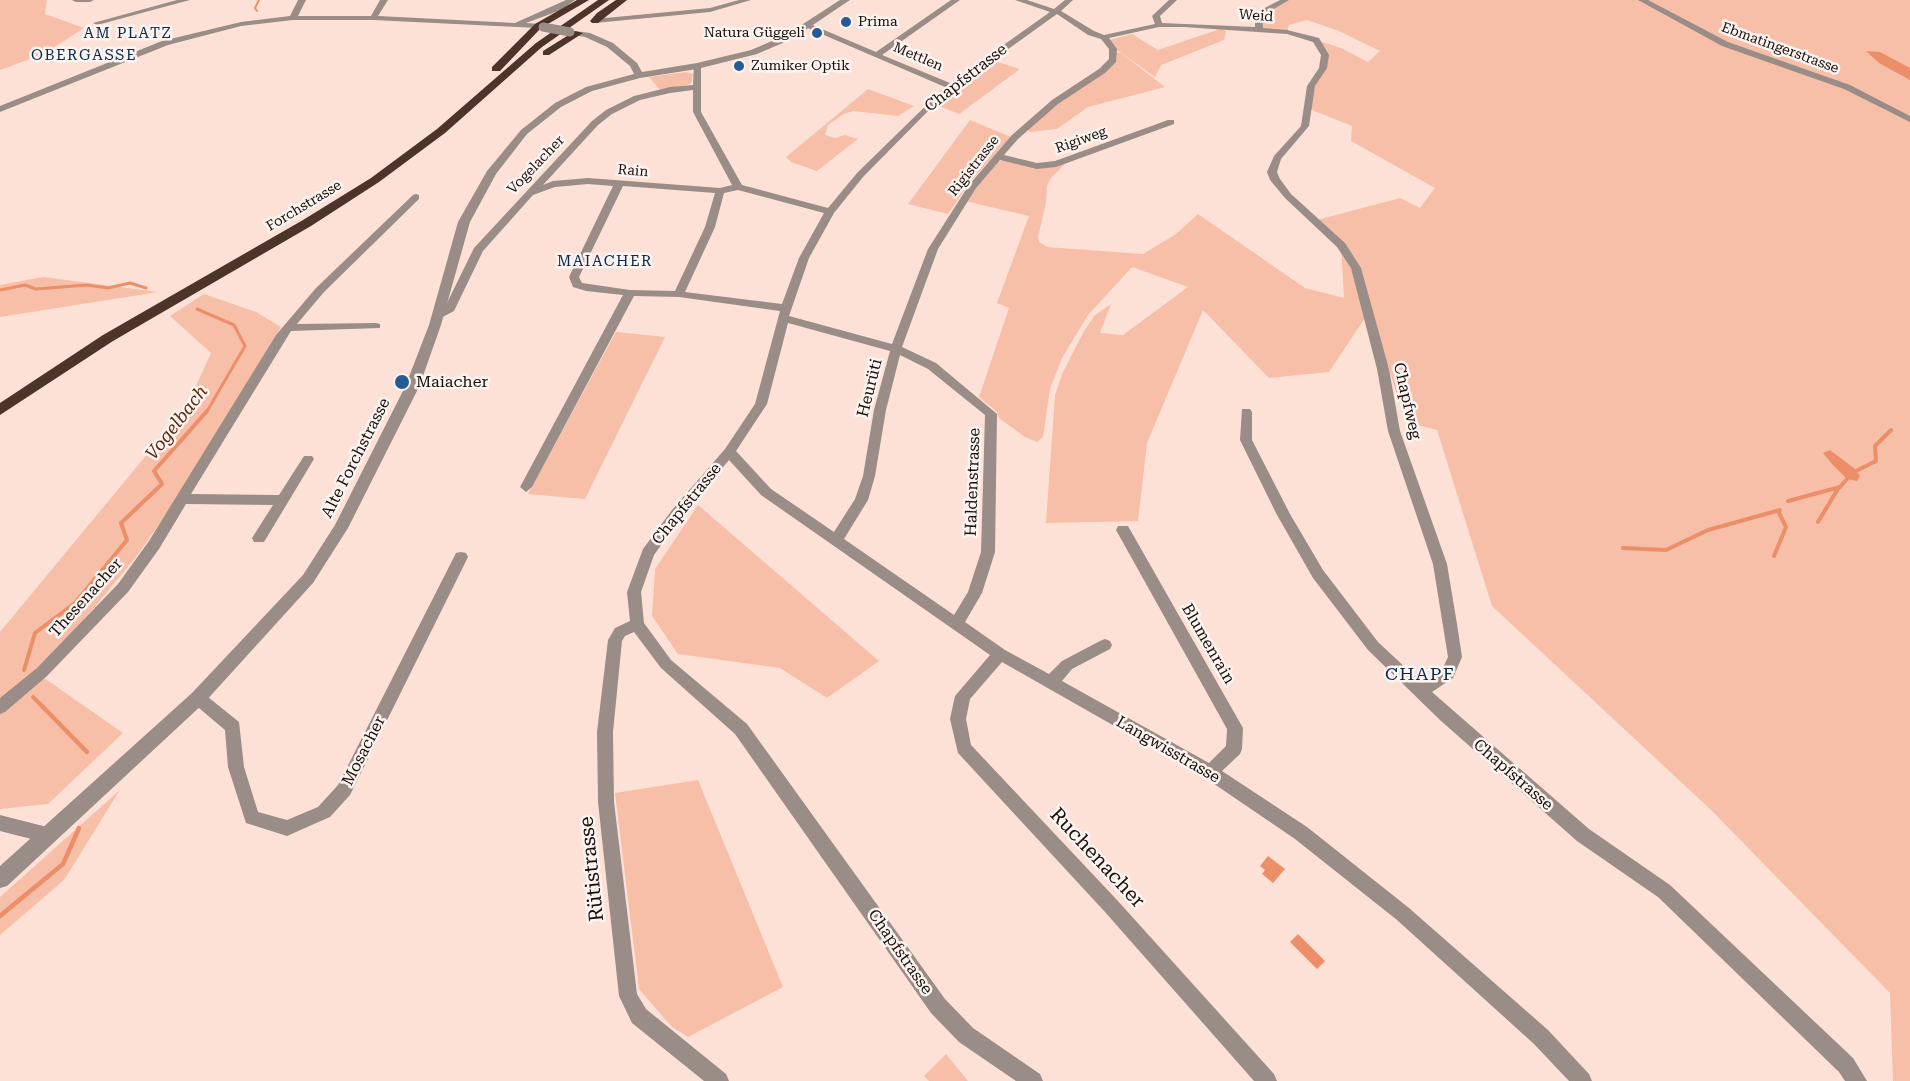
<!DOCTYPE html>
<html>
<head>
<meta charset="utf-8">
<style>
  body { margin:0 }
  canvas { display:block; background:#fde1d7 }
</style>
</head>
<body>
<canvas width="1910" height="1081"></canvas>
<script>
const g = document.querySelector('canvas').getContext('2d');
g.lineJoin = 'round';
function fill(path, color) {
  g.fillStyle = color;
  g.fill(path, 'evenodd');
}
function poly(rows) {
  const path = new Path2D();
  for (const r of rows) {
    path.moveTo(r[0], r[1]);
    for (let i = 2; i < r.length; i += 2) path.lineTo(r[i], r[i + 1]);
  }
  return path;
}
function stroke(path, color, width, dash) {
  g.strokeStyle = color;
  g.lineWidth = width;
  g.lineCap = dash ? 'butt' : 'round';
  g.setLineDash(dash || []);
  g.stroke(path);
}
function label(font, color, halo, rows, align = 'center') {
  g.font = font + ' "Roboto Serif",serif';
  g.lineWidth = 5;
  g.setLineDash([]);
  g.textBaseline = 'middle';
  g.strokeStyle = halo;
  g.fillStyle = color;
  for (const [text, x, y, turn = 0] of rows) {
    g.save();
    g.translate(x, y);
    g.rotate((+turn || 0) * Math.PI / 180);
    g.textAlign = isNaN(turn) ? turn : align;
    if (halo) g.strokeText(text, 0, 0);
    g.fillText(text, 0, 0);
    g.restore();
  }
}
const green = poly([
  [0,0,47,0,45,14,84,28,44,54,0,70],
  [1285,0,1910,0,1910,1081,1893,1081,1890,993,1710,809,1492,606,1437,430,1410,423,1397,395,1371,309,1329,372,1269,378,1203,310,1147,443,1138,521,1046,523,1055,395,1063,372,1084,331,1095,315,1111,304,1100,333,1123,335,1188,287,1132,267,1088,315,1062,358,1050,389,1043,437,1037,442,1025,437,999,418,996,411,979,397,1009,308,997,303,1029,216,965,201,996,162,1004,160,1025,165,1065,164,1051,178,1047,186,1046,203,1038,237,1039,242,1047,247,1143,254,1176,234,1198,214,1305,288,1344,298,1341,245,1317,220,1400,198,1420,208,1435,188,1351,141,1352,126,1307,108,1325,55,1316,40,1341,48,1368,62,1380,51,1339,31,1307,20,1289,25,1287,32,1259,29,1258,15],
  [1223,28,1226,32,1224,40,1161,65,1155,77,1117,50,1109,40,1132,34,1158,50],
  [1115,52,1121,53,1165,87,1088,107,1057,129,1030,132,1027,129,1052,108,1113,65,1116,59],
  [991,60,1020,69,959,114,934,104,951,89],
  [686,72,693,74,691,84,660,90,649,77],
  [868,89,914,106,898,116,853,111,844,114,828,125,825,135,835,138,845,135,858,139,817,171,791,162,786,157],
  [970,120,1011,137,970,182,948,214,908,204],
  [43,277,158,292,0,317,0,285],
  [204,294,256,312,281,327,176,500,136,557,73,633,34,671,123,733,48,804,0,809,0,632,187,406,211,353,170,316],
  [616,332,665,337,585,499,528,494],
  [698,505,879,661,827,698,780,668,678,654,652,616,655,569],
  [698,780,783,987,688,1037,671,1026,639,989,615,793],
  [120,790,64,880,0,935,0,897],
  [946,1054,968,1081,929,1081,924,1076]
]);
const water = poly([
  [1866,51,1880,52,1910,68,1910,80,1879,63],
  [1830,450,1855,469,1860,476,1857,481,1847,479,1832,464,1823,453],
  [1268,856,1285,869,1273,883,1262,874,1265,870,1260,866],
  [1298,934,1325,961,1317,969,1290,942]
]);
const streamFar3 = poly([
  [257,11,255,8,259,0]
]);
const streamFar2 = poly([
  [0,290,25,285,36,289,87,285,108,288,130,283,146,288],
  [197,309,234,325,245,346,206,413]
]);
const streamFar1 = poly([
  [1856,471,1876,461,1875,446,1891,430],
  [1788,501,1840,487,1847,479],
  [1818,522,1839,487],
  [1623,548,1666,550,1708,530,1780,510],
  [1774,556,1786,527,1778,511],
  [24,670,35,633,75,603,127,540,121,523,162,484,154,471,207,411],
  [33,697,43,707]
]);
const stream = poly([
  [41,705,87,752],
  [0,916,63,864,79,828]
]);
const minor = poly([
  [72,0,94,0,90,2,76,2,72,0],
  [177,0,190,0,97,25,93,23,177,0],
  [298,0,306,0,298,16,371,16,380,0,388,0,378,16,515,23,566,0,575,0,561,10,526,23,541,24,541,28,538,28,373,20,293,20,241,26,168,45,0,112,0,106,162,41,241,22,290,16,298,0],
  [739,0,751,0,710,12,595,23,591,21,595,19,710,8,739,0],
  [951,0,960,0,882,55,950,83,1050,12,1015,0,1027,0,1054,9,1065,0,1073,0,1061,11,1094,31,1104,35,1155,24,1152,16,1169,0,1177,0,1160,16,1162,23,1255,27,1255,13,1280,0,1289,0,1262,16,1263,28,1287,30,1319,38,1329,55,1327,68,1315,86,1309,126,1281,159,1277,172,1280,179,1291,194,1345,243,1361,268,1389,369,1400,431,1447,564,1457,624,1462,657,1453,678,1432,692,1589,829,1670,885,1853,1058,1867,1081,1845,1081,1839,1072,1658,897,1577,841,1440,720,1368,650,1313,578,1277,515,1240,440,1242,409,1250,409,1252,412,1252,440,1290,514,1323,570,1378,642,1422,683,1442,670,1448,657,1433,564,1388,431,1377,369,1351,268,1337,247,1285,198,1270,180,1267,172,1274,156,1301,126,1307,86,1319,68,1321,55,1313,42,1287,34,1184,27,1159,27,1109,38,1117,49,1116,62,1105,73,1058,104,1018,139,1004,155,1037,163,1055,161,1168,120,1174,120,1174,124,1056,167,1037,169,1000,160,976,188,938,249,902,347,936,363,997,414,995,552,982,593,965,622,1005,650,1049,674,1062,661,1100,641,1105,639,1110,641,1112,645,1110,649,1072,669,1062,681,1209,763,1226,746,1227,729,1116,530,1118,526,1128,526,1243,728,1242,749,1240,754,1222,771,1307,827,1409,908,1548,1030,1589,1074,1592,1081,1569,1081,1534,1044,1397,920,1295,839,1204,777,1002,662,970,699,966,719,971,745,1117,900,1274,1074,1277,1081,1254,1081,1105,912,958,753,950,719,955,696,990,655,761,495,729,460,682,516,654,555,641,592,644,623,671,660,747,724,945,999,973,1028,1040,1074,1043,1081,1016,1081,959,1042,931,1013,735,734,661,668,634,632,625,636,622,641,613,732,614,802,637,994,646,1009,726,1074,729,1081,704,1081,632,1023,619,996,598,802,597,732,608,640,615,628,630,621,627,592,643,549,672,510,725,449,755,404,780,311,679,297,634,296,532,487,526,492,520,487,623,295,586,291,573,287,569,277,613,186,588,184,555,187,533,195,483,251,454,311,437,320,432,317,445,307,474,248,592,121,606,110,634,96,670,87,693,85,694,64,701,66,701,112,742,185,828,208,857,173,945,87,803,26,810,24,876,52,951,0],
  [1057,14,1088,35,1101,39,1109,49,1109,59,1099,69,1052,100,1012,135,969,185,928,249,892,344,789,316,809,258,834,213,863,177,933,106,954,88,1057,14],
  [693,90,693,112,732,185,720,188,588,178,553,181,543,185,598,125,612,114,640,100,670,93,693,90],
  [623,186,715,193,705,227,675,291,630,290,582,283,579,277,623,186],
  [738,190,824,213,799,258,782,304,685,292,715,227,724,193,738,190],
  [788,323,890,351,874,410,863,476,855,499,834,532,771,489,736,451,767,404,788,323],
  [900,355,928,369,985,415,981,552,968,592,954,615,844,539,868,500,875,476,886,410,900,355],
  [1638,0,1648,0,1728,42,1850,85,1910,116,1910,122,1844,89,1722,46,1638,0],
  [416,194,419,195,419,199,324,292,297,324,376,323,380,324,380,328,291,331,191,494,279,495,304,456,312,456,314,459,264,542,254,542,252,538,273,505,186,504,159,549,128,592,47,676,5,712,0,714,0,698,37,668,118,584,149,541,276,335,316,288,413,195,416,194],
  [461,552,466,553,468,557,350,795,330,817,287,836,246,823,228,767,225,730,193,703,190,698,193,693,198,691,203,693,239,722,244,767,258,812,287,820,318,807,338,785,454,557,456,553,461,552],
  [0,815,47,827,53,829,55,835,53,841,47,843,0,831,0,815]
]);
const tertiary = poly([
  [840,0,850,0,792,39,757,54,697,69,640,78,592,91,561,107,527,134,496,174,470,222,441,325,419,387,348,528,313,583,204,703,7,886,0,888,0,866,192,693,303,575,335,525,405,387,429,325,458,222,487,171,521,130,555,103,586,87,634,74,630,66,607,47,585,37,567,34,567,30,590,33,613,43,637,63,642,72,697,63,751,50,786,35,840,0]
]);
const trunk = poly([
  [577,0,589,0,541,28,500,71,492,71,492,67,535,24,577,0],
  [598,0,609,0,542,47,445,133,379,182,311,226,113,341,0,415,0,403,103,335,303,220,371,178,437,129,536,43,598,0],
  [616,0,627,0,598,23,592,23,590,21,597,13,616,0],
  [575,31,583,33,549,55,543,55,543,51,575,31]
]);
const tertiaryBridge = poly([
  [543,27,570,32]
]);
const markers = [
  [846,22,6,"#265a93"],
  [817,33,6,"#265a93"],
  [739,66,6,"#265a93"],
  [402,382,8,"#265a93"]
];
const farStreetnames = [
  ["Weid",1256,16,4],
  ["Ebmatingerstrasse",1780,48,20],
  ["Mettlen",918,57,23],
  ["Rigiweg",1081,140,-20],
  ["Vogelacher",536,165,-46],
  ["Rigistrasse",974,166,-52],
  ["Rain",633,171,5],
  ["Forchstrasse",304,206,-31]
];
const farPoinames = [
  ["Prima",858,22],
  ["Natura Güggeli",805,33,"right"],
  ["Zumiker Optik",751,66]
];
const farNeighbourhoodnames = [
  ["AM PLATZ",128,34],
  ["OBERGASSE",84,56],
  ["MAIACHER",605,262]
];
const streetNames = [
  ["Chapfstrasse",966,78,-38],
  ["Heurüti",870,388,-76],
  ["Chapfweg",1407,401,77],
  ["Alte Forchstrasse",356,458,-63],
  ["Haldenstrasse",973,482,-88],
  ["Chapfstrasse",687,504,-51],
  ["Thesenacher",86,598,-48],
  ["Blumenrain",1208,644,60],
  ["Langwisstrasse",1168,750,30],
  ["Mosacher",364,751,-63],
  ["Chapfstrasse",1513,775,41],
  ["Chapfstrasse",900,952,55]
];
const poiNames = [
  ["Maiacher",416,382]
];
const waterNames = [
  ["Vogelbach",177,423,-52]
];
const neighbourhoodNames = [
  ["CHAPF",1420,675]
];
const nearStreetnames = [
  ["Ruchenacher",1097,858,47],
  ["Rütistrasse",592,869,-96]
];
fill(green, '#f7bfa8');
fill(water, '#ec8f69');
stroke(streamFar3, '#ec8f69', 2);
stroke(streamFar2, '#ec8f69', 3);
stroke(streamFar1, '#ec8f69', 4);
stroke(stream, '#ec8f69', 4.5);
fill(minor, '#9a8c86');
fill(tertiary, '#9a8c86');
fill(trunk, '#4d342b');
stroke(tertiaryBridge, '#9a8c86', 9);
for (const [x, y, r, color] of markers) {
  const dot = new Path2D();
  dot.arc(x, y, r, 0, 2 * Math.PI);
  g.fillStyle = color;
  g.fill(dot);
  stroke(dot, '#fbf4f1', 2);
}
label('14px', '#1a0f0a', '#fbf4f1', farStreetnames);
label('14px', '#1a0f0a', '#fbf4f1', farPoinames, 'left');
g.letterSpacing = '1.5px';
label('15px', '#042a4f', '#fbf4f1', farNeighbourhoodnames);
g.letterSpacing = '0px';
label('16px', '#1a0f0a', '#fbf4f1', streetNames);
label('16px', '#1a0f0a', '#fbf4f1', poiNames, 'left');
label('italic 18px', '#61270b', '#fbf4f1', waterNames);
g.letterSpacing = '1.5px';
label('18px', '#042a4f', '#fbf4f1', neighbourhoodNames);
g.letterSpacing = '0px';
label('20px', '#1a0f0a', '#fbf4f1', nearStreetnames);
</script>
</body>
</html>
